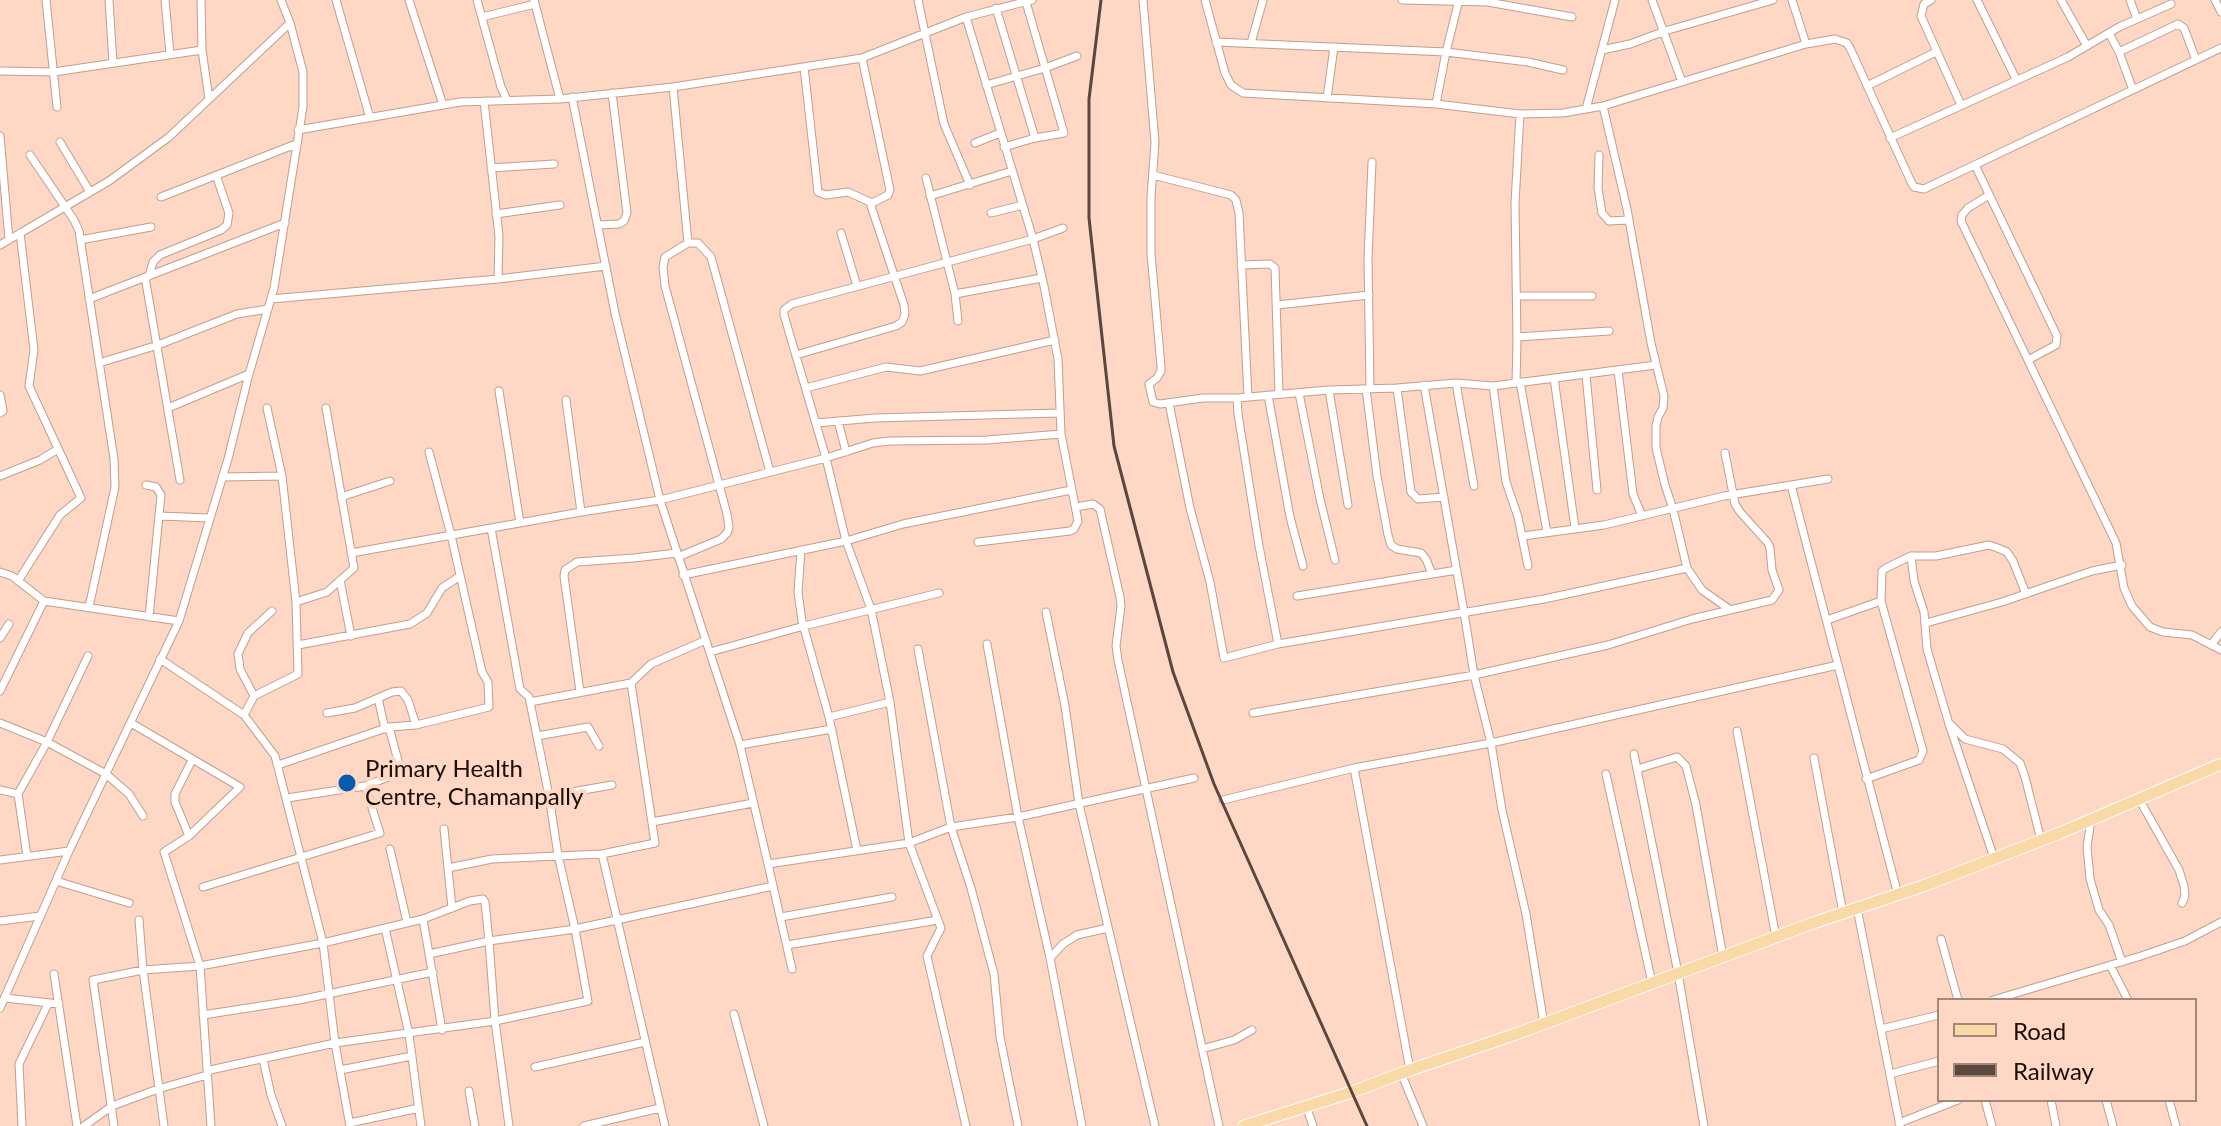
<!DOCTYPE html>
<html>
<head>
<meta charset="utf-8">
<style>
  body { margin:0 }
  #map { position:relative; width:2221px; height:1126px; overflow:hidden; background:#fed7c5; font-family:Lato,sans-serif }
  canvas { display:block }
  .legend { position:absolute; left:1937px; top:998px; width:260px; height:104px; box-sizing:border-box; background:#fed7c5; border:2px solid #a38779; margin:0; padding:10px 14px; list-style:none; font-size:24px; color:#1a0e08 }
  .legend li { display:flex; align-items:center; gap:16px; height:40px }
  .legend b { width:40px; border:2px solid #a38779 }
</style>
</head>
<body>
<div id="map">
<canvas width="2221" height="1126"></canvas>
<ul class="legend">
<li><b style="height:10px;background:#f9d9a6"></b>Road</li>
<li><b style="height:10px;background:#5a473d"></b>Railway</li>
</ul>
</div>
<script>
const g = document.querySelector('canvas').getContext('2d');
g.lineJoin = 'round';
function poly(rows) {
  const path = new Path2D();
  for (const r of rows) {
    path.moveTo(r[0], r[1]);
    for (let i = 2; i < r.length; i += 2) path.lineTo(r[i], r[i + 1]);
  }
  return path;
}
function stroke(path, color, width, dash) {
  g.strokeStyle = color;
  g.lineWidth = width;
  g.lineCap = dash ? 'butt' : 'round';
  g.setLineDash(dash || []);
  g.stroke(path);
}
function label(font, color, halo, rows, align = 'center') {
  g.font = font + ' Lato,sans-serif';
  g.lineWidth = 8;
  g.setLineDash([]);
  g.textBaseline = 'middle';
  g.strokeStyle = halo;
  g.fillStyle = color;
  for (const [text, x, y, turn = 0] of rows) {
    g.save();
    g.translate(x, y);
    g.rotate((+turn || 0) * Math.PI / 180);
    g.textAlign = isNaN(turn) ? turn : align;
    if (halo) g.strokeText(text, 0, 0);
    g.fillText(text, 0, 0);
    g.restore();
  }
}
const minor = poly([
  [46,0,57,107],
  [109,0,113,63],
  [165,0,170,54],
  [201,0,202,50],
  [336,0,370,118],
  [409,0,443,105],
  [477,0,501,87,507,100],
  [534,0,560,99],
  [918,0,944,124,970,185],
  [1143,0,1155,142,1151,197,1151,254,1161,366,1161,371,1157,378,1149,384,1153,402,1160,404,1203,398,1237,398,1329,390,1397,388,1456,383,1493,386,1656,365],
  [1205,0,1225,73,1231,85,1243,93,1436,104,1520,114,1563,113,1603,106,1806,44,1835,39,1847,43,1850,48,1912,184,1914,187,1924,189,2221,48],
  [1402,0,1488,2,1572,17],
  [1652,0,1682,82],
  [1792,0,1806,44],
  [1931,0,1924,4,1921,16,1961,105],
  [1977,0,2016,79],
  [2061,0,2087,46],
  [2130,0,2137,19],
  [2215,0,2221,12],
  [996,8,1035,138],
  [482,17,535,4],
  [966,17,1033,239,1044,286,1058,359,1061,434,1078,521,1074,529,1070,531,978,542],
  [2109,33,2119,52,2133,90],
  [1216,42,1446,52,1528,62,1563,70],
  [1251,43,1263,0],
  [1602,50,1630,44,1665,31,1773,0],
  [2119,52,2178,24,2184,28,2196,60],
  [804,67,818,192,826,195,848,192,872,203],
  [0,71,54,72,202,50,209,99],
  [986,85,1045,68,1077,56],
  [1867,86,1936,52],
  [673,87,688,243,665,257,663,267,665,286,727,514,729,528,727,533,721,539,678,557],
  [572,97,615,313,660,500,740,745,768,864],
  [1327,98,1334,47],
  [484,101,499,236,498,279],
  [1436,104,1446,52,1459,0],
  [1603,106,1627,209,1651,343,1664,396,1663,408,1658,417,1656,426,1656,448,1665,485,1673,509,1687,568,1702,590,1729,609],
  [1586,109,1615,0],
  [298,130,460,102,560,99,673,87,862,58,966,17,1032,0],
  [0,136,9,240],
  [1890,138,2068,57,2119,27,2171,4],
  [60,142,90,192],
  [975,143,1000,133],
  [1004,147,1035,138,1064,133,1026,2],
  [30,155,74,220,79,231,114,459,115,487,89,607],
  [1599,155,1598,188,1602,213,1609,221,1629,220],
  [1975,165,2057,336,2056,345,2028,360],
  [491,168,554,164],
  [1153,175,1231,195,1236,200,1239,213,1248,397],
  [926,178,955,294,958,321],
  [1989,195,1968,208,1962,215,1961,221,2116,543,2124,588,2132,606,2150,627,2163,632,2192,635,2221,650],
  [930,196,1012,171],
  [161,197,296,144],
  [991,213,1023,205],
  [496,214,560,205],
  [598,225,619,224,624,221,627,213,612,93],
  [841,233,857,286],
  [80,240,151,227],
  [688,243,698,243,711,257,770,472],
  [0,245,109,181,169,137,290,23,281,0],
  [1241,265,1270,264,1275,268,1279,394],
  [149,276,153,262,160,255,221,230,227,225,229,213,216,175],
  [145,277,180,480],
  [955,294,1042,278],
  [1517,296,1592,296],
  [89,299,285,223],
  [271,299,498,279,606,266],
  [1277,305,1369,295],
  [1517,337,1609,331],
  [796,355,896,326,902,322,905,314,904,305,871,206,872,203,888,195,890,190,862,58],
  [99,363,158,345,237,314,268,309],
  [1618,370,1633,494,1642,516],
  [1586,375,1597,490],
  [1554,378,1575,528],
  [1520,382,1547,532],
  [1456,383,1474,486],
  [1516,383,1517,341,1515,203,1520,114],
  [1424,385,1464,612,1474,675,1491,743,1502,810,1526,914,1544,1024],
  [1493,386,1506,482,1518,517,1528,566],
  [806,388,886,367,920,371,1055,340],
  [1397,388,1411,492,1418,499,1444,497],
  [1366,389,1377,476,1388,535,1391,545,1397,549,1421,553,1426,559,1432,574],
  [1370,389,1368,258,1372,162],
  [1329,390,1348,505],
  [499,391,520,523],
  [1299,393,1320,499,1335,560],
  [0,395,3,411,0,413],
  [1268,395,1290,517,1303,566],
  [1237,398,1238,414,1259,546,1278,644],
  [566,400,581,512],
  [1169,403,1190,508,1210,582,1224,658,1278,644,1544,599,1687,568],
  [168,408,249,374],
  [838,421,846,452],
  [816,423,875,418,1059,413],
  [0,476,40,460,58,449],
  [222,477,282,476],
  [146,485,156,487,161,495,149,617],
  [1791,485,1898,895],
  [341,497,390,481],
  [1076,507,1093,504,1100,509,1120,597,1121,606,1116,646,1118,660,1219,1126],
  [160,516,209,518],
  [491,528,520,689,529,697,549,796,558,855,575,929,773,886,768,864,909,843,951,827,1018,817,1194,778],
  [1523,536,1604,525,1724,496,1828,479],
  [801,550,798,592,802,621,829,717,857,850],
  [351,553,581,512,660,500,826,458,873,443,889,441,987,440,1061,434],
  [1911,556,1936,556,1989,545,2000,549,2007,552,2013,561,2026,594],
  [0,572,12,576,44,601,179,621],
  [683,575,846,541,903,524,1071,490],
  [340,580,351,636],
  [18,581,60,515,81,498,29,386,34,350,20,233],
  [1297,596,1457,570],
  [296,602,327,592,354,568,326,408],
  [1046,612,1065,706,1079,804,1155,1126],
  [1827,620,1881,601],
  [1926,623,2002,602,2092,571,2122,565],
  [0,638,9,624],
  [987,644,1018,817,1050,958,1082,1126],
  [298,645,410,624,427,613,442,588,460,576],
  [2211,645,2221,632],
  [918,649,951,827,971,888,994,974,1000,1037,1018,1126],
  [710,652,804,626,939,593],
  [631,683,651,664,706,640],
  [0,691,44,601],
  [580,692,564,576,565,570,577,562,634,558,677,553],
  [254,696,240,669,238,654,248,633,272,611],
  [378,698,385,729],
  [327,713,355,708,392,692,401,691,408,700,416,725],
  [1253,713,1474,675,1608,645,1692,619,1772,600,1779,590,1772,570,1770,548,1768,543,1740,512,1735,504,1725,453],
  [244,715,254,696,298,674,296,602,282,476,267,408],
  [829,717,890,702],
  [0,723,47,742,106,774,129,794,143,816],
  [131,723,240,787,189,836,164,852,200,966,211,1126],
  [1951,725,1965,739,2003,749,2020,763,2025,777,2041,840],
  [1737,731,1776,937],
  [537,736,588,727,599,746],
  [740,745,832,729],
  [1634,754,1678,973,1704,1126],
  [1814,758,1843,913],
  [278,765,389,727,416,725,489,707,488,682,482,672,451,535,429,452],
  [1354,768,1410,1070],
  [1637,769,1677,757,1686,766,1696,805,1723,957],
  [1606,774,1652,983],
  [1866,779,1919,760,1923,751,1881,601,1882,571,1886,568,1911,556,1914,581,1924,612,1927,649,1949,724,1994,858],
  [0,790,18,794,47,742,88,656],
  [18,794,27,856],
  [549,796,612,785],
  [287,798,365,786,401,772,389,727],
  [2139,799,2179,870,2184,886,2185,896,2182,903],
  [1223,800,1354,768,1491,743,1838,665],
  [2091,820,2087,847,2090,879,2099,910,2109,925,2122,962],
  [652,822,753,803],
  [444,829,452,908],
  [189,836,175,802,175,794,192,760],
  [390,849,407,922],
  [602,854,665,1126],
  [0,860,69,851],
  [448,868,492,859,602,854,655,843,631,683,530,702],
  [56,881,129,903],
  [773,886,792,969],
  [203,887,380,833,365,786],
  [1857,908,1900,1126],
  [781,917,892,897],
  [423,919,442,1030],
  [139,920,143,970,164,1126],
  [0,921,40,916],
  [385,928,409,1034,421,1126],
  [1941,939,1958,1000],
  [787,945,938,920],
  [429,954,489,941,575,929,588,1001,495,1021,335,1043,323,943,423,919,470,901,483,899,485,902,489,941,495,1021,509,1126],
  [1050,958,1063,944,1077,935,1108,928],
  [2110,965,2128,1000],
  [54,974,77,1126],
  [5,998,59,1004],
  [1993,1000,2141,956,2185,941,2221,922],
  [0,1008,69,851,179,621,228,459,249,374,274,288,303,107,303,72,290,23],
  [734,1014,764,1126],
  [203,1015,299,1000,433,972],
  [1881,1029,1939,1015],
  [1202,1049,1234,1040,1252,1030],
  [263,1059,271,1095,282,1126],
  [535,1067,645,1042],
  [340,1070,412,1056],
  [1401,1073,1423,1126],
  [1890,1074,1939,1061],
  [469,1091,475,1126],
  [1985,1100,1992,1126],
  [2051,1100,2056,1126],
  [2106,1100,2113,1126],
  [2169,1100,2176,1126],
  [1306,1106,1313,1126],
  [350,1123,419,1108],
  [1899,1123,1958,1100],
  [22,1126,19,1064,48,1004],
  [84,1126,112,1106,158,1089,207,1075,210,1070,335,1043,350,1126],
  [114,1126,93,980,143,970,200,966,323,943,275,756,244,715,160,659],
  [584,1126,660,1108],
  [966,1126,927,956,941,928,909,843,890,702,871,609,846,541,826,458,784,315,784,310,792,304,1033,239,1063,228]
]);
const primary = poly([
  [1244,1126,1352,1092,1410,1070,1516,1034,1813,923,1926,885,2060,833,2221,764]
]);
const rail = poly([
  [1101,0,1089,99,1089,218,1114,446,1173,672,1214,784,1367,1126]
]);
const markers = [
  [347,783,10,"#065caa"]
];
const poiNames = [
  ["Primary Health",365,769],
  ["Centre, Chamanpally",365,797]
];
stroke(minor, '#c29e8c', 9);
stroke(primary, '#fff', 13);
stroke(minor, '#fff', 7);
stroke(primary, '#f9d9a6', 11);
stroke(rail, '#5a473d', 3);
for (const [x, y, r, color] of markers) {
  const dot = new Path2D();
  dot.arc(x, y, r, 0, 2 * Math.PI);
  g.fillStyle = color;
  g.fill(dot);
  stroke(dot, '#fed7c5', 3);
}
label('24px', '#1a0e08', '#fed7c5', poiNames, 'left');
</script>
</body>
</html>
